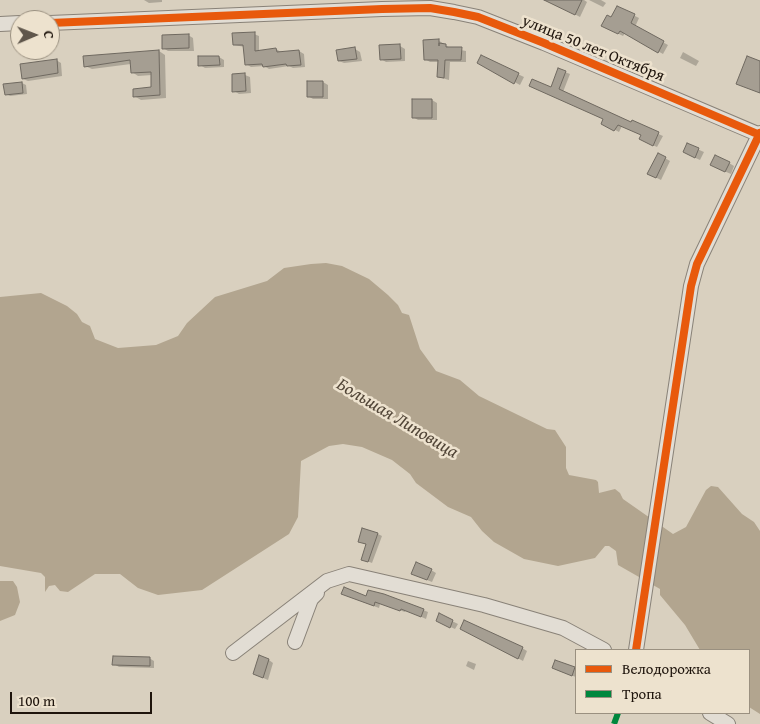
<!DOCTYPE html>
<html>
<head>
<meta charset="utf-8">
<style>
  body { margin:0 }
  #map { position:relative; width:760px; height:724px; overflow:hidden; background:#d9d0bf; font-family:"Gentium Book Plus",serif }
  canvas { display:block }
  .legend { position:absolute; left:575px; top:649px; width:175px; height:65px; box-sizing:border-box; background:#ede2ce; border:1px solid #9a9080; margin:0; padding:6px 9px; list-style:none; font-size:15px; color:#1e140c }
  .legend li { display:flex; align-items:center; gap:10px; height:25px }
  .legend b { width:25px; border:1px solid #9a9080 }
  .north { position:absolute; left:10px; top:10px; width:50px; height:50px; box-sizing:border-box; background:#ede2ce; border:1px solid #9a9080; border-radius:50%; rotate:89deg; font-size:14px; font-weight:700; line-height:20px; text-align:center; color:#1e140c }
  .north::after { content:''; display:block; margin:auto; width:18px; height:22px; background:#5f564b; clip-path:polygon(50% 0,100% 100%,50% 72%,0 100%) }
  .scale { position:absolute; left:10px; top:692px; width:142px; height:22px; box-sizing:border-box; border:2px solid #1e140c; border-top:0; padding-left:6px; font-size:15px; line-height:18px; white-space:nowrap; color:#1e140c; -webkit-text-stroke:4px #ede2ce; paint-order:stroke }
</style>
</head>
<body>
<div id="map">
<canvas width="760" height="724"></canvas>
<ul class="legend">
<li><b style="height:6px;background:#e8590c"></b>Велодорожка</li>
<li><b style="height:6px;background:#00873e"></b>Тропа</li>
</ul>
<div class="north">С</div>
<div class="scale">100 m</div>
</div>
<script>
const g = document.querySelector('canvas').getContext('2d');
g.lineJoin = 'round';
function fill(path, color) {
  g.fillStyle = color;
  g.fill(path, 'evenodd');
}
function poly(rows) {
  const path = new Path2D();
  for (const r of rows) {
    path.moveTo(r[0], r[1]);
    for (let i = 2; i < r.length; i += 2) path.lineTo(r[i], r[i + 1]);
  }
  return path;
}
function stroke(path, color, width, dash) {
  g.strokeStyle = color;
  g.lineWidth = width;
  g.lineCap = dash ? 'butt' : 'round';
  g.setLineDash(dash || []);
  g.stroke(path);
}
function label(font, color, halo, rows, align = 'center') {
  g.font = font + ' "Gentium Book Plus",serif';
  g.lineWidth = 5;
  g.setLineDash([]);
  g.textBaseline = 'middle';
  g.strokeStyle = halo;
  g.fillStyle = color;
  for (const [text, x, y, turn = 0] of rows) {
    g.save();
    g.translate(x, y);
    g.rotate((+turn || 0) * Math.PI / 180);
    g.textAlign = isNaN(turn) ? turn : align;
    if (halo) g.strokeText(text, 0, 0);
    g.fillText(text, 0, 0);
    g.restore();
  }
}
const water = poly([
  [311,264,326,263,342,266,369,279,388,295,398,305,402,313,409,315,420,349,436,371,460,380,479,396,547,429,555,430,566,447,566,468,569,475,596,480,598,482,599,493,615,489,620,493,623,499,673,534,686,527,706,490,711,486,718,487,742,514,754,522,760,531,760,714,749,707,749,650,700,650,685,625,660,595,660,589,618,565,616,551,609,546,605,546,595,558,558,566,524,559,494,542,482,531,471,517,448,507,416,483,410,474,392,460,362,447,343,444,329,446,301,461,298,517,289,534,202,590,158,595,138,588,120,574,95,574,68,592,60,591,55,585,49,586,45,592,45,577,41,573,0,566,0,297,41,293,67,306,77,314,82,322,90,326,95,339,118,348,156,345,178,336,187,323,215,297,267,281,284,268],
  [0,581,13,581,17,587,20,602,15,615,0,621]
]);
const shadow = poly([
  [144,0,162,0,162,2,149,3],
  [563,0,584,0,587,2,580,17,565,9],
  [589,0,601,0,606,3,603,7],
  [617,7,639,18,635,27,668,45,663,54,625,33,623,36,603,26,612,19],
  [254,34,259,36,259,51,276,49,281,52,299,51,304,54,305,67,293,68,289,66,269,69,264,66,251,67,246,64,245,47,234,45],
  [188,35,193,38,194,51,168,51,163,48],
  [438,40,450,48,466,51,466,62,450,62,449,80,438,77,439,62,430,62,425,59],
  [400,46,405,49,405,61,386,62,381,59],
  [355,49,360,52,362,61,344,63,339,61],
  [159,51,165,55,166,98,141,100,134,96,153,88,152,75,138,76,132,72,131,64,92,69,85,66],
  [683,52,699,61,696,66,680,58],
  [219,57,224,60,224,67,205,68,200,65],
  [482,57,524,77,520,85,479,63],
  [56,60,61,63,62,76,28,81,23,79],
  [565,72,570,74,563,92,663,136,657,147,644,141,642,135,622,126,619,132,602,123,604,119,552,89],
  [245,75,250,77,251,93,239,94,234,91],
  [323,82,328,85,328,99,313,99,308,96],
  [22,83,26,85,27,94,10,96,6,94],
  [432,100,437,103,437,120,418,120,413,117],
  [688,145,704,152,700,160,689,155],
  [658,154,670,161,661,180,649,174],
  [729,163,734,166,731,174,717,168],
  [378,534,382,536,372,563,367,561,367,545,359,541],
  [431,570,436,573,432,582,417,576],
  [369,592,407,603,428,612,426,619,406,610,405,612,380,604,379,608,347,596,367,597],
  [440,615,458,624,455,629,442,623],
  [462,628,522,648,527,651,523,661],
  [149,658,154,661,154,668,119,667,114,664],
  [269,660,273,663,268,680,254,674],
  [468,661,476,664,474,670,466,666],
  [554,668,575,668,576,677,559,671]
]);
const building = poly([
  [544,0,582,0,575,15,544,0],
  [617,6,635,14,631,23,664,41,658,53,620,31,618,34,601,26,607,15,611,17,617,6],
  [255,32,255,51,276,48,277,52,299,50,301,65,287,66,286,64,263,67,262,64,245,65,243,45,233,45,232,33,255,32],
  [189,34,189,48,162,49,162,35,189,34],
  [439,39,439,46,439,43,446,44,446,47,462,47,461,60,445,60,444,78,437,77,438,60,424,60,423,40,439,39],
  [400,44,401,59,380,60,379,45,400,44],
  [355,47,357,59,338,61,336,50,355,47],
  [159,50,160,95,133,97,133,89,151,87,151,72,131,73,130,60,84,67,83,56,159,50],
  [481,55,519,73,514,84,477,63,481,55],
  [198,56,219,56,220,65,198,66,198,56],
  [747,56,760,61,760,93,736,84,747,56],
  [57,59,58,73,22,79,20,64,57,59],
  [558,68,566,71,559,89,631,122,632,120,659,132,653,146,639,139,641,135,618,125,614,131,601,124,603,119,529,86,532,79,551,87,558,68],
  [245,73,246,91,232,92,232,74,245,73],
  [307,81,323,81,323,97,307,97,307,81],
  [22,82,23,93,5,95,3,84,22,82],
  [412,99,432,99,432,118,412,118,412,99],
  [687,143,699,148,695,158,683,152,687,143],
  [658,153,666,157,656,178,647,174,658,153],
  [715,155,730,162,725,172,710,165,715,155],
  [362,528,378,533,368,562,361,560,366,544,358,542,362,528],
  [416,562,432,569,427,580,411,574,416,562],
  [344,587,366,596,368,590,384,594,424,609,421,617,401,609,400,611,375,602,374,606,341,594,344,587],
  [439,613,453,620,450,628,436,621,439,613],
  [464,620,523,647,518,659,460,629,464,620],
  [259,655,269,659,263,678,253,674,259,655],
  [113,656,150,657,150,666,112,665,113,656],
  [555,660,575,667,572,676,552,668,555,660]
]);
const minor = poly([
  [50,23,382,9,430,8,454,12,478,17,544,43,760,135],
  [0,24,20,23],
  [295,642,311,599,317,593],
  [636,650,691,286,697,264,760,133],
  [233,653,327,581,349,574,484,605,563,628,604,650],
  [710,713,728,724]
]);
const quiet = poly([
  [614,724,618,713]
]);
const cycleway = poly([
  [50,23,382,9,430,8,454,12,478,17,544,43,760,135],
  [636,650,691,286,697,264,760,133]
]);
const streetNames = [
  ["улица 50 лет Октября",593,49,22]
];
const waterNames = [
  ["Большая Липовица",397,419,31]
];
fill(water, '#b2a58f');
fill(shadow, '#0003');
fill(building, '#a59e92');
stroke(building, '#6f6960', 1);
stroke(minor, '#898278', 16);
stroke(minor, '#e2ddd4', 14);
stroke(quiet, '#00873e', 6, [12, 6]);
stroke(cycleway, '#e8590c', 8);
label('16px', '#1e140c', '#ede2ce', streetNames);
label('italic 18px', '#524638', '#ede2ce', waterNames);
</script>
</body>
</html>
